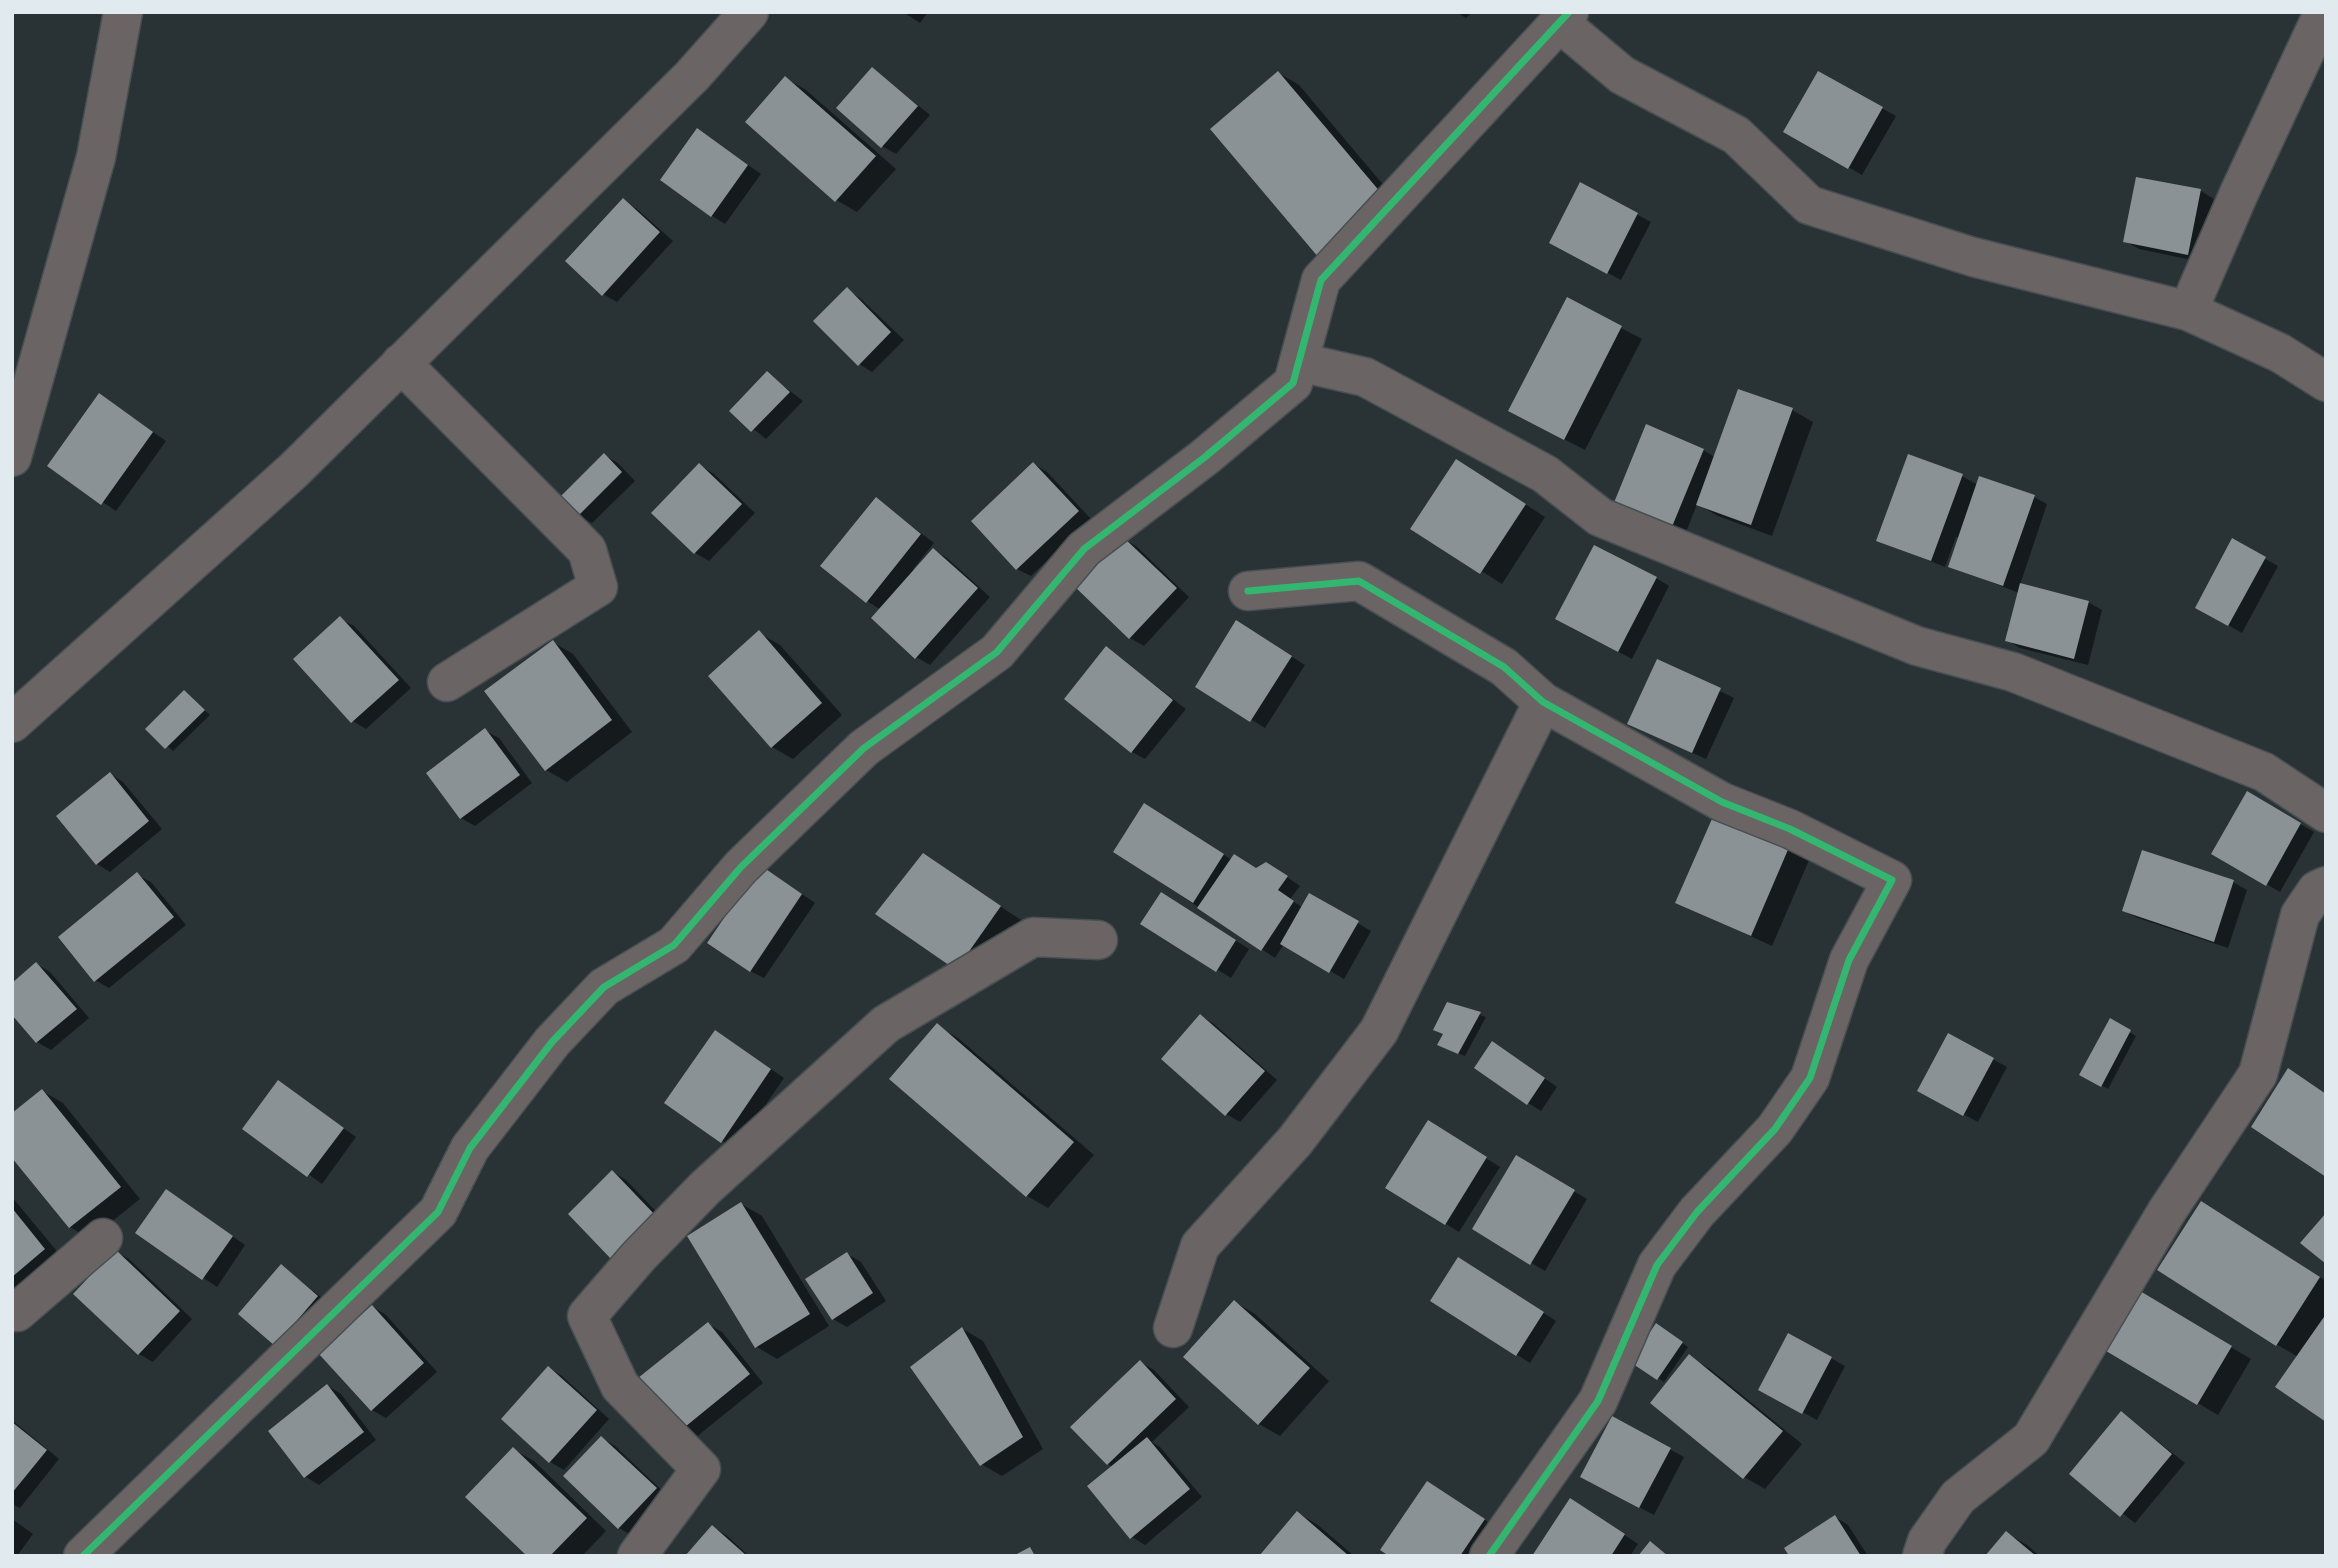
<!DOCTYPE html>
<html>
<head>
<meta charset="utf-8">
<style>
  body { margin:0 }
  #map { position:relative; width:2338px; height:1568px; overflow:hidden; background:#293235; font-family:Helvetica,sans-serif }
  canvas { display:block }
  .frame { position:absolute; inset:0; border:14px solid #e0eaef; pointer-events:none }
</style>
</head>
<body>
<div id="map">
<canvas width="2338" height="1568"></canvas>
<div class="frame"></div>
</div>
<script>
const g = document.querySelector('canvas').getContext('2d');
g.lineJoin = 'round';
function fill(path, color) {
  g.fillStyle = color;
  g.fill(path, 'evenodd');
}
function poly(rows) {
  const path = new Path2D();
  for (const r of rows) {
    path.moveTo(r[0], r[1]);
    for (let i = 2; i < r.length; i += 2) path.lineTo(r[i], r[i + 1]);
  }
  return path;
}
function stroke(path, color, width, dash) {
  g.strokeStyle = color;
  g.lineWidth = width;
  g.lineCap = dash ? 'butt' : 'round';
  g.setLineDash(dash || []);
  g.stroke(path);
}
const shadow = poly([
  [903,12,928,12,920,23],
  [1456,12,1472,12,1466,18],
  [873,69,930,115,896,154,882,146],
  [1279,73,1299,85,1407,213,1320,257],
  [1818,73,1896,116,1862,175,1785,131],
  [785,78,806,90,896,169,857,212,836,200],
  [698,130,761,174,725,224,712,216],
  [2137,179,2201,191,2214,199,2202,262,2139,249,2125,241],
  [1581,185,1651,222,1621,280,1565,250],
  [623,201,637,209,673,241,617,302,603,294],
  [847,290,860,298,904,340,872,372,859,364],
  [1568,300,1642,339,1585,450,1531,422],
  [767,373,803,401,766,439,731,411],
  [1739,391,1792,410,1813,422,1772,536,1718,516,1697,504,1683,540,1627,517,1703,450,1715,457],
  [99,395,166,441,116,511,49,466],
  [604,455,618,463,635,481,592,523,578,515],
  [1034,464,1047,472,1091,519,1031,576,1017,569],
  [699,465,713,473,755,513,709,561,695,553,654,513],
  [1477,473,1545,517,1502,584,1413,528],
  [1962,476,1978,485,2034,497,2047,504,2020,585,2088,602,2102,610,2088,665,2020,648,2007,640,2019,593,1950,566,1959,538,1956,537,1945,567,1878,540],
  [876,499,934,543,913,569,915,571,934,550,947,558,990,597,930,665,916,657,881,610,867,601],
  [1122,538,1136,546,1189,597,1144,646,1130,638,1076,586],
  [2233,541,2278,566,2242,633,2197,608],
  [1656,578,1669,586,1632,659,1570,627],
  [340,619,354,626,411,688,366,729,353,721],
  [1251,631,1305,665,1265,728,1197,686],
  [759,633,780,645,842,715,793,759,772,747],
  [553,642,573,654,632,732,567,782,546,770],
  [1107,648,1186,709,1145,759,1132,752],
  [1658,661,1734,698,1706,759,1643,731],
  [184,692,210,715,173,751,148,729],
  [486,731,499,738,532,783,475,826,461,818,428,774],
  [110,774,123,782,162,829,110,872,97,864],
  [2248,794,2314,832,2280,892,2214,854],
  [1158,813,1232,860,1257,870,1280,872,1300,886,1290,899,1303,908,1310,895,1371,931,1344,979,1284,944,1275,958,1115,852],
  [1716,815,1810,858,1772,946,1677,902],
  [924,856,1021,920,977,980],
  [137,875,151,882,186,925,109,988,95,980],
  [774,875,815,903,764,978,750,971],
  [2233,882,2247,890,2228,948,2138,918,2124,911],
  [1175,902,1249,949,1231,978,1143,923],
  [36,964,50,972,89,1018,51,1050,37,1042,12,1012],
  [1448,1004,1486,1017,1465,1056,1445,1048],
  [1201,1016,1214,1024,1277,1080,1240,1122,1226,1114],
  [2110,1021,2136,1036,2108,1089,2082,1074],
  [937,1026,958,1038,1094,1155,1048,1208,1027,1196,892,1079],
  [1949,1036,2007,1067,1978,1122,1933,1098],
  [729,1040,784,1078,735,1149,722,1141],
  [1506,1051,1557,1087,1541,1111,1528,1103],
  [279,1082,356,1137,322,1184,245,1129],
  [42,1091,63,1103,140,1199,90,1239,70,1227],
  [1442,1130,1500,1167,1459,1232,1446,1224],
  [1516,1157,1587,1199,1545,1271,1474,1229],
  [613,1172,626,1180,669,1225,627,1266],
  [12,1197,65,1261,12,1297],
  [180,1199,245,1245,217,1287,138,1233],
  [741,1204,762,1216,829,1326,777,1359,757,1347],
  [2222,1215,2326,1281,2326,1420,2298,1357,2276,1344],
  [115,1251,129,1259,192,1319,153,1362,139,1354],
  [847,1254,861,1262,886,1301,847,1327,833,1319],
  [281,1266,330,1304,289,1352],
  [1472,1267,1556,1321,1530,1363,1432,1301],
  [2136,1291,2251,1359,2218,1415,2103,1347],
  [1235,1302,1255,1314,1329,1381,1280,1436,1259,1424,1185,1357],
  [373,1307,386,1315,437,1372,386,1418,372,1410],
  [708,1324,722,1332,763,1383,695,1438,681,1430],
  [963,1329,983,1341,1043,1449,1002,1476,981,1464],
  [1663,1329,1688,1347,1664,1382,1633,1361],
  [1789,1335,1845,1366,1817,1420,1760,1389],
  [1690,1357,1710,1369,1802,1444,1765,1489,1744,1477,1653,1402],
  [1140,1362,1154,1370,1189,1407,1152,1442,1160,1447,1202,1497,1145,1545,1132,1537,1113,1467,1108,1464],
  [548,1368,562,1376,609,1419,564,1470,550,1462],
  [328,1386,341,1394,376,1440,319,1485,306,1477,271,1431],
  [2122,1413,2185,1463,2135,1523,2072,1474],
  [1612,1418,1684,1457,1654,1515,1595,1484],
  [12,1420,59,1459,20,1508,12,1504],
  [602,1438,615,1446,669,1497,633,1536,619,1528],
  [513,1449,534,1461,606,1531,582,1556,529,1556],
  [1441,1491,1497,1528,1479,1556,1392,1556],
  [1584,1508,1638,1544,1630,1556,1534,1556],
  [1298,1513,1318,1525,1354,1556,1261,1556],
  [1835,1517,1848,1525,1868,1556,1791,1556],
  [12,1519,33,1534,17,1556,12,1556],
  [713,1527,726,1535,749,1556,687,1556],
  [2006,1533,2027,1545,2040,1556,1987,1556]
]);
const building = poly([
  [872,67,918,106,881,148,836,108],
  [1278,71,1387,200,1319,258,1210,129],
  [1818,71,1883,107,1848,169,1783,132],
  [785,76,876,156,835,202,745,122],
  [697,128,748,165,711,217,660,180],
  [2136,177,2201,189,2188,255,2123,242],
  [1580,182,1638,213,1607,274,1549,243],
  [623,198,660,232,602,296,565,261],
  [847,287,891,332,858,366,813,321],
  [1567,297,1622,326,1564,440,1508,411],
  [767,371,790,392,751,432,729,411],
  [1738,389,1793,408,1751,525,1696,505],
  [99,393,153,432,101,505,47,466],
  [1646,424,1704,449,1669,534,1611,510],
  [604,453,622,472,577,517,559,498],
  [1908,454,1963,474,1931,561,1876,541],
  [1456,459,1526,504,1480,574,1410,529],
  [1033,462,1079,511,1016,570,971,521],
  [699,463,742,504,694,554,651,513],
  [1979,476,2035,495,2003,586,1948,567],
  [876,497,921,534,866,603,820,566],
  [1122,536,1177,588,1129,639,1074,586],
  [2232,538,2266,557,2228,626,2195,608],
  [1594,545,1657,577,1618,652,1555,619],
  [933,548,978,588,915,659,871,618],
  [2020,583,2089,601,2074,659,2005,641],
  [340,616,399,680,351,723,293,659],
  [1236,620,1292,656,1250,722,1195,687],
  [759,630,822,703,771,748,708,676],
  [553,640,612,720,545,771,484,691],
  [1106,646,1173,700,1131,753,1064,699],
  [1657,659,1721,688,1692,753,1627,724],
  [184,690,205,710,165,749,145,729],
  [485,728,520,775,460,819,426,773],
  [110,772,149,821,96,865,56,816],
  [2247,791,2301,823,2266,886,2211,854],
  [1144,803,1224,854,1193,903,1113,852],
  [1715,812,1790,845,1751,936,1675,903],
  [2142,850,2234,880,2214,942,2122,911],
  [923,853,1001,906,956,970,875,914],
  [1234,854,1256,868,1266,862,1288,876,1278,890,1294,901,1261,951,1197,908],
  [760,865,802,894,750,972,707,943],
  [137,872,174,917,94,982,58,937],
  [1161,892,1236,940,1216,972,1140,924],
  [1309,893,1359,921,1329,973,1280,944],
  [36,962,77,1009,36,1043,12,1015,12,983],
  [1447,1002,1481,1012,1458,1054,1437,1045,1443,1034,1433,1030],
  [1200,1014,1265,1071,1225,1116,1161,1059],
  [2110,1018,2131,1030,2101,1087,2079,1075],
  [937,1023,1074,1142,1026,1197,889,1079],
  [715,1030,771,1069,721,1143,664,1103],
  [1948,1033,1994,1058,1963,1116,1917,1091],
  [1492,1041,1545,1078,1527,1105,1474,1068],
  [2288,1068,2326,1094,2326,1177,2251,1127],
  [278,1080,344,1128,307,1177,242,1129],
  [42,1089,121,1187,69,1228,12,1158,12,1113],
  [1428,1120,1487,1157,1445,1225,1385,1188],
  [1516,1155,1575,1190,1530,1265,1472,1229],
  [612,1170,657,1217,612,1260,568,1214],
  [166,1189,233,1236,202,1280,135,1233],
  [2201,1201,2320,1277,2276,1346,2157,1270],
  [741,1202,810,1314,755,1348,687,1236],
  [12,1208,45,1249,12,1277],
  [2326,1213,2326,1264,2300,1243],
  [115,1249,180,1311,138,1355,73,1294],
  [847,1252,873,1293,832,1320,805,1279],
  [1458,1257,1544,1312,1516,1356,1430,1301],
  [281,1264,318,1296,275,1346,238,1314],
  [2135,1288,2232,1346,2197,1405,2101,1348],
  [1234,1300,1310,1368,1258,1425,1183,1357],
  [372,1305,424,1363,371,1411,318,1353],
  [2326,1314,2326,1422,2275,1387],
  [708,1322,750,1374,680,1431,638,1378],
  [1656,1323,1683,1342,1657,1380,1630,1362],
  [962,1327,1023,1437,980,1466,910,1367],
  [1788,1333,1832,1357,1802,1414,1758,1390],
  [1689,1354,1783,1431,1743,1479,1650,1403],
  [1140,1360,1176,1399,1107,1465,1070,1427],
  [548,1366,597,1410,549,1463,501,1419],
  [327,1384,364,1432,304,1478,268,1431],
  [2121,1411,2172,1454,2120,1517,2069,1474],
  [1612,1416,1671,1448,1639,1508,1580,1477],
  [12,1422,47,1450,12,1493],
  [601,1436,657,1488,618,1529,563,1476],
  [1147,1437,1190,1489,1130,1539,1087,1486],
  [513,1447,587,1518,550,1556,527,1556,465,1497],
  [1427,1481,1485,1519,1460,1556,1389,1556,1380,1550],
  [1570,1498,1625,1534,1611,1556,1532,1556],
  [1297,1511,1349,1556,1259,1556],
  [1835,1515,1861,1556,1789,1556,1784,1548],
  [712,1525,747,1556,685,1556],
  [2006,1531,2036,1556,1985,1556],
  [1650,1541,1668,1556,1638,1556],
  [1030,1547,1035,1556,1013,1556]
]);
const minor = poly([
  [1560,23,1622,75,1736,135,1809,205,1973,257,2188,311,2240,191,2319,22,2326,14],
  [2188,311,2280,353,2326,382],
  [1299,362,1365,377,1545,474,1600,517,1917,646,2013,672,2264,772,2326,813],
  [401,363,587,550,598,587,447,682],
  [12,457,96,157,123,12],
  [1248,591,1359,581,1504,667,1543,702,1722,802,1790,829,1892,880,1849,960,1810,1078,1775,1129,1697,1212,1657,1265,1598,1401,1489,1556],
  [12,723,293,471,692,76,749,12],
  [12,1312,17,1312,103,1238],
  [1173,1328,1200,1246,1295,1141,1379,1031,1543,702],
  [83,1556,438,1212,470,1148,552,1042,604,987,674,945,741,867,864,748,997,652,1084,549,1205,457,1293,383,1321,280,1569,12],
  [637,1556,701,1469,620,1386,587,1316,638,1257,705,1188,886,1024,1033,937,1098,940],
  [1922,1556,1927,1541,1958,1497,2031,1439,2167,1211,2258,1074,2300,915,2317,890,2326,886]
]);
const cycleway = poly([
  [1248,591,1359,581,1504,667,1543,702,1722,802,1790,829,1892,880,1849,960,1810,1078,1775,1129,1697,1212,1657,1265,1598,1401,1489,1556],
  [83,1556,438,1212,470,1148,552,1042,604,987,674,945,741,867,864,748,997,652,1084,549,1205,457,1293,383,1321,280,1569,12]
]);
fill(shadow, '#0007');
fill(building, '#8a9295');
stroke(minor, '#474f52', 41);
stroke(minor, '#6a6464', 38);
stroke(cycleway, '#33b770', 7);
</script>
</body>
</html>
